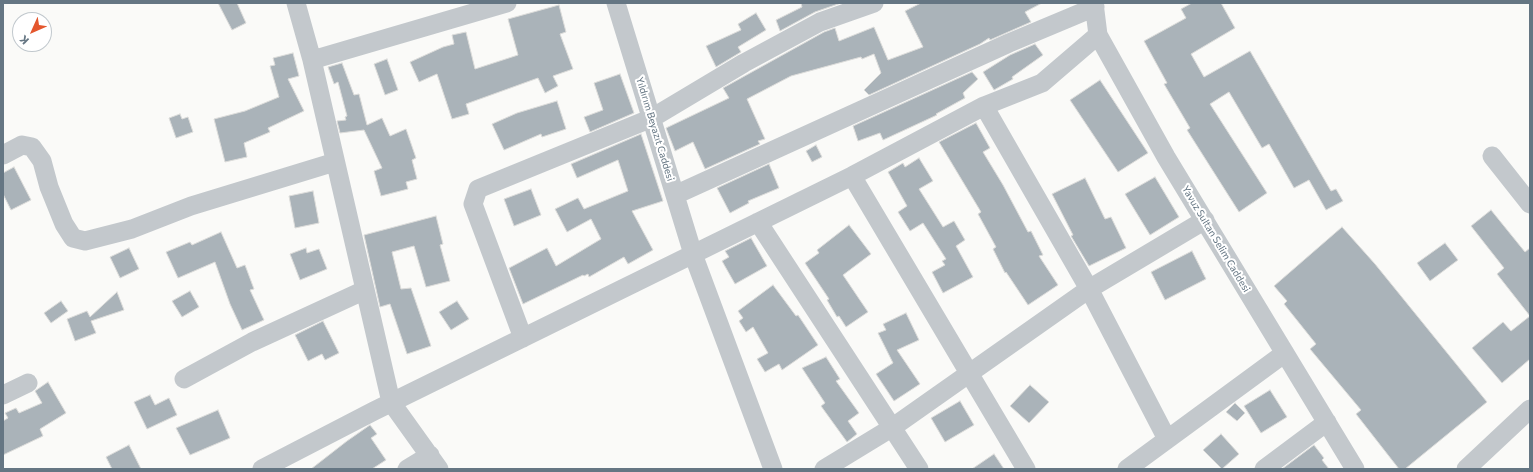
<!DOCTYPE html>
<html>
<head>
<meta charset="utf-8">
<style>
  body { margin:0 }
  #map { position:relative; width:1533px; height:472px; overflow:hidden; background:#fafaf8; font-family:Commissioner,sans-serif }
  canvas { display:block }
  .frame { position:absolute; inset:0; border:4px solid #657683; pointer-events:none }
  .north { position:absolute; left:12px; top:12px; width:40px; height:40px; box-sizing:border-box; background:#fff; border:1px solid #c1c8cd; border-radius:50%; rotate:225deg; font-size:11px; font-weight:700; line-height:16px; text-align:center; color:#657683 }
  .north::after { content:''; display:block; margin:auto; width:14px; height:18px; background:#e4572e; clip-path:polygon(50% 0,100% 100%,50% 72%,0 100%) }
</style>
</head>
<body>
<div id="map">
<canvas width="1533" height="472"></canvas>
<div class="frame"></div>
<div class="north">K</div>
</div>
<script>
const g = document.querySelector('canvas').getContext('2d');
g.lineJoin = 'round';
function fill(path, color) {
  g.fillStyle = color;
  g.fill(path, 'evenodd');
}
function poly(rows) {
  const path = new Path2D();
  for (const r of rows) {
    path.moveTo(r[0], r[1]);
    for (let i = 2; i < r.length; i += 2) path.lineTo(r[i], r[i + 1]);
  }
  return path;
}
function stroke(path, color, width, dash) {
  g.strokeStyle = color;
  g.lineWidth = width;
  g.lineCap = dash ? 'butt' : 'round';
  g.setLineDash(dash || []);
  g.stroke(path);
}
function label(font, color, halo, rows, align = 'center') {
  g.font = font + ' Commissioner,sans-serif';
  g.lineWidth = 4;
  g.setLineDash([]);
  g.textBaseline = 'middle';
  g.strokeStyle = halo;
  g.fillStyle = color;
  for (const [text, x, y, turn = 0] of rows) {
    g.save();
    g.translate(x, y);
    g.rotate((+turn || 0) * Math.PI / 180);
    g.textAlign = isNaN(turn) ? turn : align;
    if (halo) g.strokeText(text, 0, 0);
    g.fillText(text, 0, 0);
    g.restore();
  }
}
const building = poly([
  [218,3,237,3,246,23,232,30,218,3],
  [801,3,841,3,815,12,780,31,776,20,802,7,801,3],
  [921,3,1042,3,1025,12,1031,22,990,40,989,38,980,44,869,95,864,90,881,73,874,54,862,59,861,57,791,76,747,99,765,139,758,141,760,144,705,169,693,142,675,151,666,128,729,98,723,88,824,32,835,28,839,41,874,27,888,60,923,47,905,11,921,3],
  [1192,3,1221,3,1235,28,1191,54,1204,77,1250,51,1331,191,1336,189,1343,201,1326,210,1309,180,1294,188,1269,144,1262,148,1229,92,1210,104,1267,193,1239,212,1187,130,1190,128,1164,84,1167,83,1144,41,1186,18,1181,9,1192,3],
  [559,5,566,32,560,34,573,69,553,76,558,86,545,93,538,78,466,104,469,114,452,119,437,74,419,82,410,62,443,47,454,44,452,35,466,32,475,69,518,55,508,19,559,5],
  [756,13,766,30,738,47,741,52,716,67,706,46,741,30,738,24,756,13],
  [1035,44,1043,55,1012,77,1013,79,994,90,983,72,1010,55,1035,44],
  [293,53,299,76,288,79,304,111,268,128,270,132,244,143,247,157,225,162,214,119,245,111,279,97,270,66,275,65,273,58,293,53],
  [387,59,398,90,385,95,374,64,387,59],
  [342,63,354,95,359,94,367,125,382,118,390,136,406,129,416,158,412,160,417,179,406,182,408,189,381,196,374,171,382,168,364,130,340,133,337,121,346,120,345,117,347,116,338,82,334,84,328,67,342,63],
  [972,72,978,79,963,93,965,98,936,114,937,115,883,140,880,133,858,141,853,126,972,72],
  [620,74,634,113,590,132,584,117,603,110,594,83,620,74],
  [1100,80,1148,153,1118,172,1070,100,1100,80],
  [557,101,566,129,542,137,541,134,504,150,492,124,517,113,557,101],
  [180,114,182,119,188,117,193,132,176,138,169,118,180,114],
  [976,123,990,148,983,152,1003,185,1028,232,1031,231,1043,255,1039,256,1058,285,1028,305,1006,272,1005,273,993,249,996,247,978,214,981,212,939,142,976,123],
  [641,134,663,201,632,211,653,250,628,264,624,257,589,277,588,274,584,276,583,275,523,304,509,268,547,248,556,266,601,239,591,219,567,232,555,209,578,198,584,209,628,191,618,160,577,178,571,164,641,134],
  [816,145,822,157,812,162,806,151,816,145],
  [919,158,933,181,919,189,943,227,954,221,965,240,956,246,973,277,943,293,932,272,945,265,942,261,946,259,923,223,910,231,898,212,907,206,888,172,903,163,905,167,919,158],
  [769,164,779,188,748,201,749,203,730,213,717,188,769,164],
  [14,167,31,200,11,210,3,194,3,173,14,167],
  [1155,177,1179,217,1150,235,1125,194,1155,177],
  [1085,178,1105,219,1111,217,1126,248,1089,266,1071,236,1073,235,1052,194,1085,178],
  [531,189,541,215,514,226,504,199,531,189],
  [313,191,319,223,295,228,289,196,313,191],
  [1491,210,1525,252,1530,248,1530,359,1502,383,1472,348,1503,322,1511,331,1530,316,1497,274,1504,268,1471,226,1491,210],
  [436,216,443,244,440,245,450,281,426,287,414,246,392,252,401,289,411,288,431,346,407,354,390,304,380,307,364,235,436,216],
  [849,225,871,254,843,275,868,312,846,327,839,316,837,317,827,300,829,299,805,263,819,253,817,250,849,225],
  [1342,227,1375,264,1487,402,1405,469,1399,469,1356,414,1361,410,1310,349,1316,344,1284,304,1287,301,1274,286,1342,227],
  [221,232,237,268,245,265,254,289,250,290,264,320,242,330,230,304,215,262,178,278,166,252,190,242,192,245,221,232],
  [751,238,767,266,735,284,722,261,729,257,725,251,751,238],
  [1445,243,1458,260,1430,281,1417,263,1445,243],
  [129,248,139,269,120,278,110,257,129,248],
  [306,248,307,253,319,249,327,269,300,280,290,254,306,248],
  [1192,251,1206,279,1165,300,1151,272,1192,251],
  [773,285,796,316,798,315,818,345,782,370,779,364,765,372,757,359,768,353,753,327,746,332,739,321,743,318,738,311,773,285],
  [190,291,199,307,182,317,172,301,190,291],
  [117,292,124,310,91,321,96,333,75,341,67,319,87,311,90,317,117,292],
  [61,301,68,311,51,323,44,313,61,301],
  [457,301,469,319,451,330,439,312,457,301],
  [906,313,919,340,897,350,920,384,894,401,876,374,893,363,878,333,886,330,883,324,906,313],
  [323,321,339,353,325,360,322,354,308,361,295,335,323,321],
  [826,357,840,379,836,381,859,413,848,421,857,434,847,442,821,406,825,403,802,368,826,357],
  [48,382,66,413,40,429,43,436,3,455,3,421,8,418,5,413,16,408,19,413,42,403,35,391,48,382],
  [1030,385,1049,402,1029,423,1010,406,1030,385],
  [1270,390,1287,417,1261,433,1244,406,1270,390],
  [150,395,155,405,169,398,177,415,147,429,134,402,150,395],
  [960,401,974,425,945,442,931,418,960,401],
  [1235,403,1245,413,1237,421,1226,412,1235,403],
  [218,410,230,438,190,455,176,428,218,410],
  [370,425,377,434,371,438,386,460,372,469,311,469,347,441,370,425],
  [1221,434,1239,454,1222,469,1203,450,1221,434],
  [129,445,141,469,112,469,106,457,129,445],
  [1314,445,1324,458,1322,460,1329,469,1282,469,1314,445],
  [994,454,1004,469,972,469,994,454]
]);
const minor = poly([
  [296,3,312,60,391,402,439,469],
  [616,3,693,254,773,469],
  [1094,3,1098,35,1166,157,1355,469],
  [312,60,507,3],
  [984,106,1089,289,1167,439],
  [3,155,22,145,32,147,42,161,49,187,64,224,73,238,85,241,132,229,191,206,335,162],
  [1492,156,1530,204],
  [852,176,1026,469],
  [675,195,1009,43,1095,7],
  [758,222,919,469],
  [523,338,473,204,478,189,652,118,744,63,820,22,874,3],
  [184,379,252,342,365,290],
  [3,395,28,383],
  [262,469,374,411,852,176,984,106,1042,83,1098,35],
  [407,469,430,455],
  [824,469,893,427,1089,289,1205,220],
  [1127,469,1285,353],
  [1264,469,1327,422],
  [1466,469,1530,409]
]);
const streetNames = [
  ["Yıldırım Beyazıt Caddesi",655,129,73],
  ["Yavuz Sultan Selim Caddesi",1216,239,59]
];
fill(building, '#aab3b9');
stroke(building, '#dcdcda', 1);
stroke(minor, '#c3c8cc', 19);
label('10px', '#657683', '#fff', streetNames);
</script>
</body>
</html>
